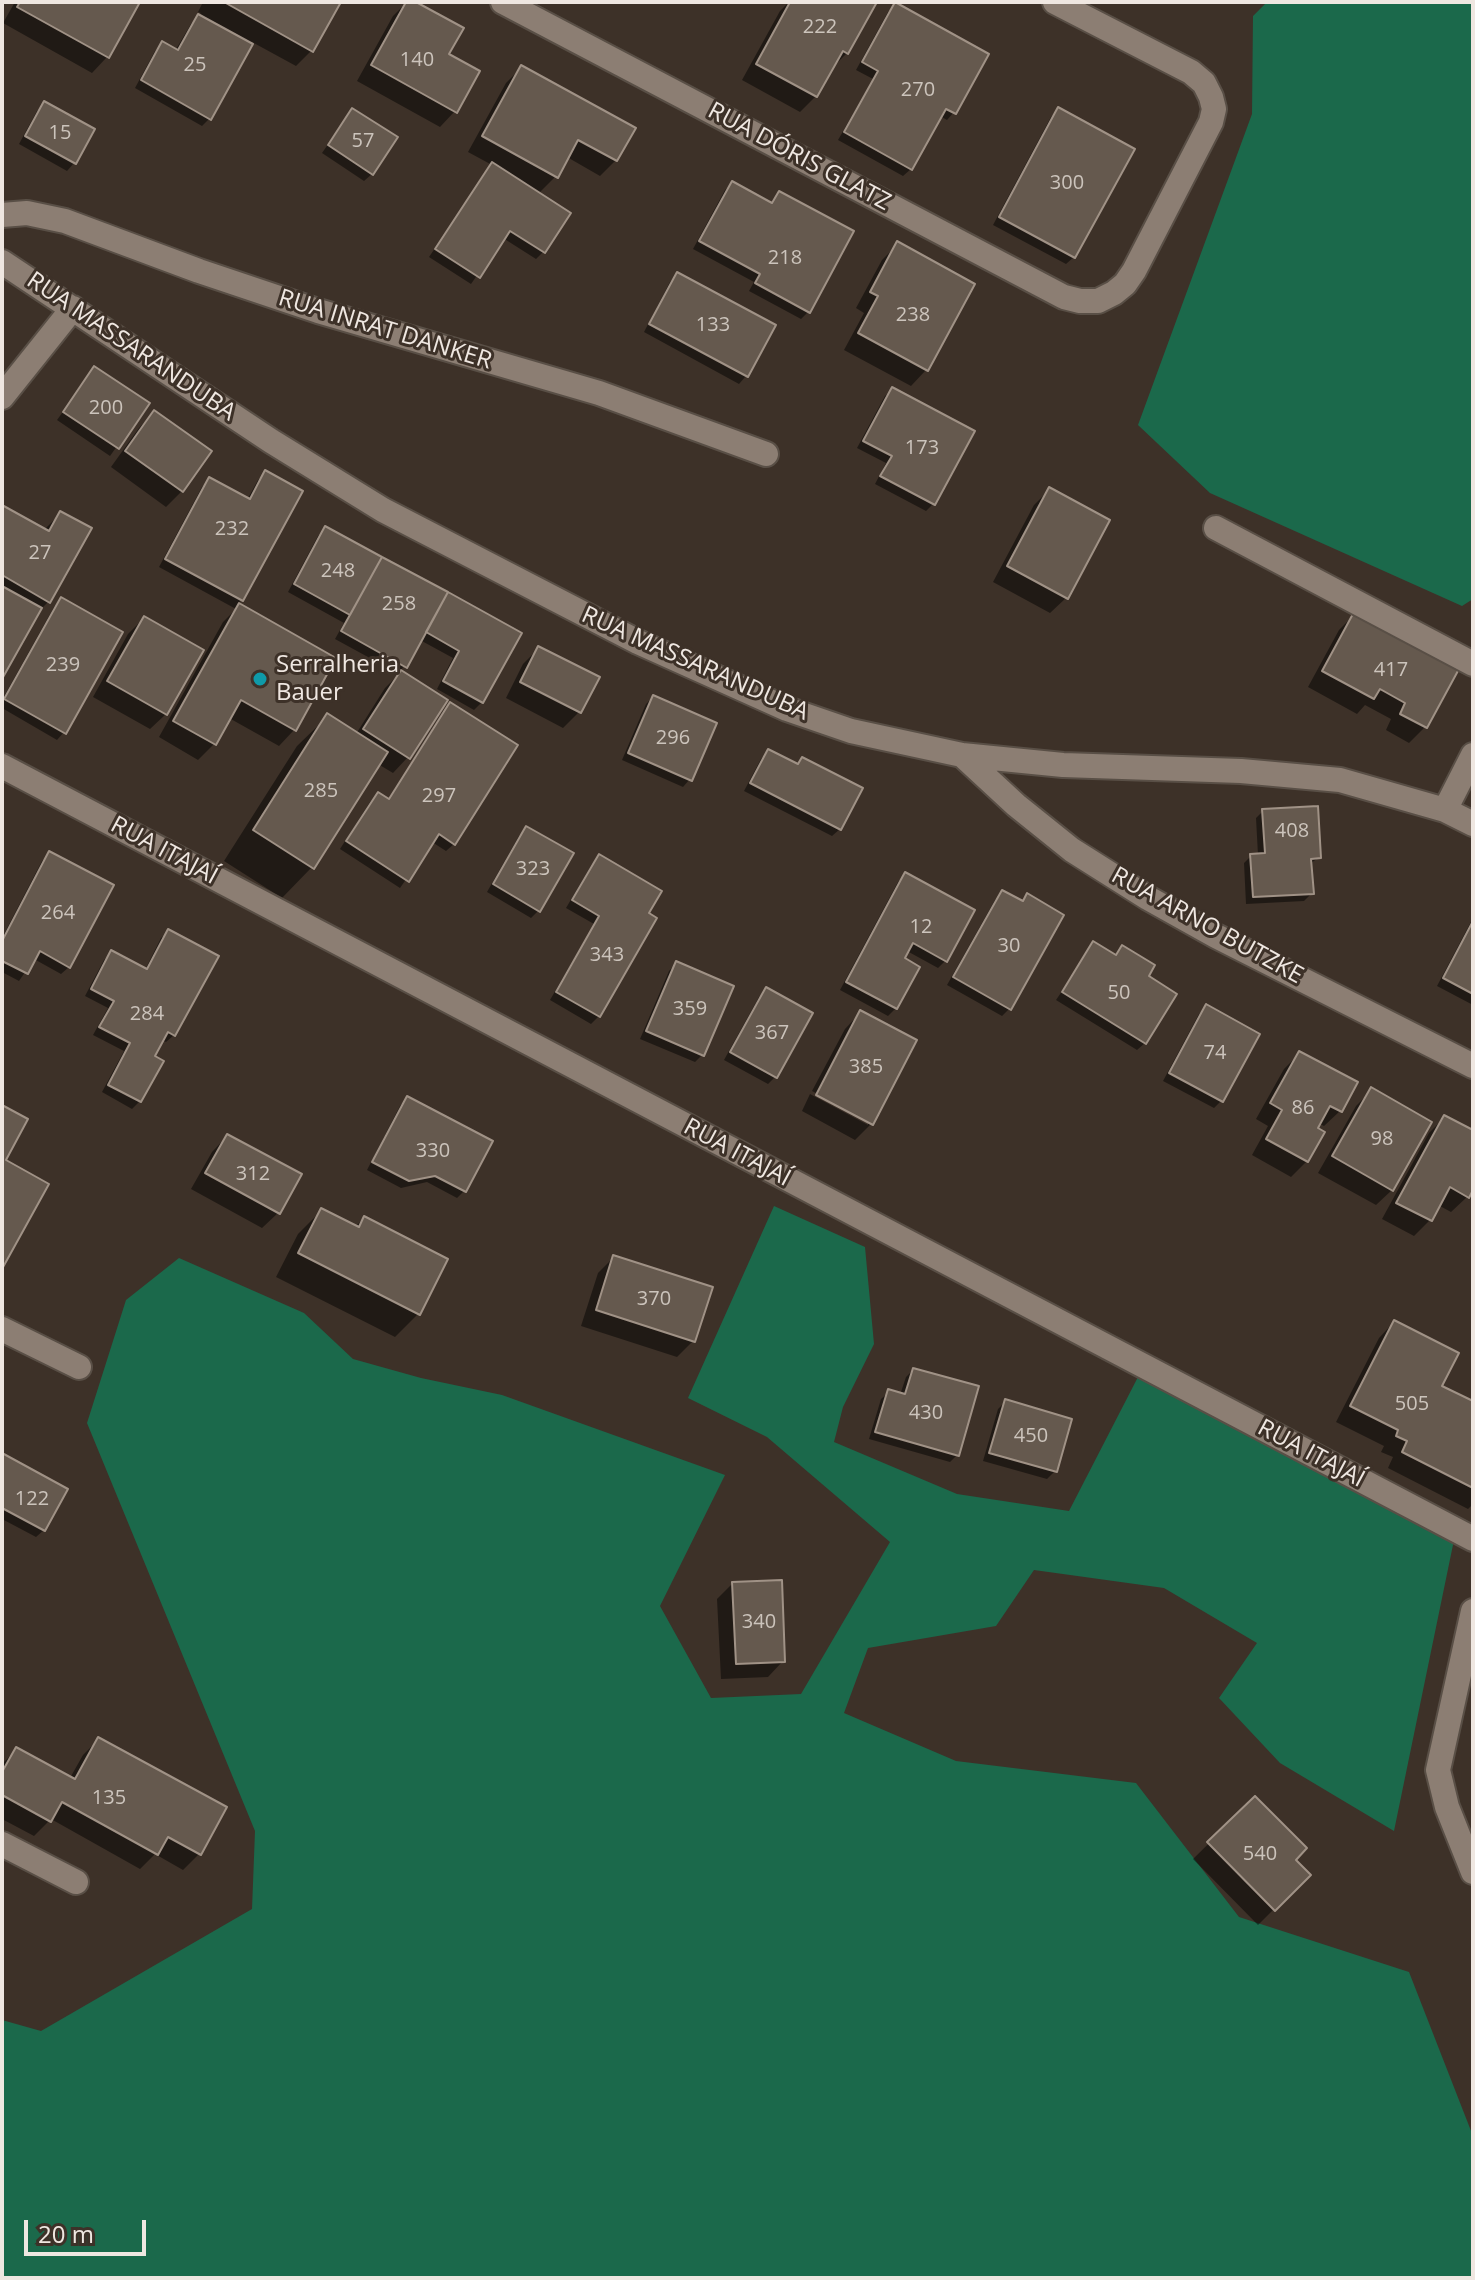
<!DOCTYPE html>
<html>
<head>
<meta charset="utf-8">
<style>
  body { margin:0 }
  #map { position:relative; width:1475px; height:2280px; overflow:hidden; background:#3d3128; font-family:"Open Sans",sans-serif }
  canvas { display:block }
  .frame { position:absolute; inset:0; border:4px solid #efe7e1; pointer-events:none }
  .scale { position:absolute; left:24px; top:2220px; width:122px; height:36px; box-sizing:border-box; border:4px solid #efe7e1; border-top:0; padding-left:10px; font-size:24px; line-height:28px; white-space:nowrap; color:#efe7e1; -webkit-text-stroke:6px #3d3128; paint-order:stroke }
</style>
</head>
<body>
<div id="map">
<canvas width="1475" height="2280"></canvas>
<div class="frame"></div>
<div class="scale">20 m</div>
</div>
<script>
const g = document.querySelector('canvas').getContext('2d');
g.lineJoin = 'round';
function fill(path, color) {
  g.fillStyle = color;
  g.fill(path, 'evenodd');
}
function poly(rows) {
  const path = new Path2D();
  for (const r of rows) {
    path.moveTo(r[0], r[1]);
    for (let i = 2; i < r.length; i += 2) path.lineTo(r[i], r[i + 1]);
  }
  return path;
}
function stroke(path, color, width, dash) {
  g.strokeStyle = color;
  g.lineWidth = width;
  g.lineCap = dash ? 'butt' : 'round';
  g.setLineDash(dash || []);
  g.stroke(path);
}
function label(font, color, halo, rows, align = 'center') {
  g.font = font + ' "Open Sans",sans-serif';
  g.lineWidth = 6;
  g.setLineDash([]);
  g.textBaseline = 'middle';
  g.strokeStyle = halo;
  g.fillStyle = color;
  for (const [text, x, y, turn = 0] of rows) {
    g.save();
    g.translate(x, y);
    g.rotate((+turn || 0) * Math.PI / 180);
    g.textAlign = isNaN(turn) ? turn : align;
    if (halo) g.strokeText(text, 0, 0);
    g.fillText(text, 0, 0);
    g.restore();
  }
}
const forest = poly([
  [1267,2,1473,2,1473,599,1462,606,1210,493,1138,425,1252,114,1253,16],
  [774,1206,865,1247,874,1344,843,1407,834,1442,957,1494,1069,1511,1138,1377,1454,1540,1394,1831,1280,1763,1219,1698,1257,1643,1164,1588,1034,1570,996,1626,868,1648,844,1713,956,1761,1136,1783,1239,1917,1409,1972,1473,2136,1473,2278,2,2278,2,2020,41,2031,252,1909,255,1831,87,1423,126,1300,179,1258,304,1313,353,1359,421,1378,502,1395,725,1475,660,1606,711,1698,801,1694,890,1542,767,1437,688,1398]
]);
const shadow = poly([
  [15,2,138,2,107,57,92,73,3,23],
  [203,2,339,2,312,50,296,66,252,42,210,118,202,126,135,88,155,51,163,44,175,51,191,24,201,13,198,12],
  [407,2,412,2,447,55,455,111,440,127,357,81,393,16],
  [789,2,875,2,847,53,831,69,816,96,800,112,742,80,780,11],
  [895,5,954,112,947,120,940,116,911,169,903,176,838,140,873,79,856,70,888,12],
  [522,67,616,160,600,176,567,157,556,176,538,194,568,213,543,252,536,259,503,238,471,284,429,257,492,165,468,152,506,83],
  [45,104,93,130,74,163,67,171,19,144,37,111],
  [352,110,372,174,364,181,322,153],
  [1059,110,1074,257,1066,264,993,225,1051,117],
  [732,183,770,204,779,193,808,312,801,319,749,291,754,282,693,249,725,190],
  [898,244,972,285,926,370,911,386,844,350,864,313,856,308,882,260],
  [678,274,774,326,746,376,739,384,644,332,670,282],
  [94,369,147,404,110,456,57,420],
  [893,389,933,504,926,511,875,484,886,463,857,448,885,396],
  [154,412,182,491,166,507,111,467,139,428],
  [265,473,241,600,237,605,334,659,294,730,279,746,229,718,214,744,198,760,159,737,223,622,236,609,159,567,202,487,209,480,247,500,258,480],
  [1049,490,1066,598,1050,613,993,582,1034,505],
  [2,507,45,529,61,513,49,601,36,614,2,675],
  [326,529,519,634,482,702,474,710,437,689,453,658,420,640,400,672,408,757,393,773,378,764,312,867,282,898,224,861,297,746,328,716,356,734,385,688,399,674,335,639,344,623,288,592,318,536],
  [61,599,64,732,57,740,2,708,2,700,54,607],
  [1355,614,1456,670,1425,727,1409,743,1386,730,1391,719,1365,705,1357,714,1308,687,1339,630],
  [144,618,166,714,150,729,93,697,128,634],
  [539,648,597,678,579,712,563,728,506,698,523,664],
  [653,697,690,779,683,787,622,760,646,704],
  [450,705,454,844,446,851,432,842,400,888,340,849,370,802,378,794,387,801,443,712],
  [768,752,796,765,802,759,840,829,832,836,744,791,761,759],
  [1263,811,1319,857,1310,864,1312,893,1304,901,1246,904,1244,863,1251,856,1258,855,1256,818],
  [527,829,538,911,531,918,487,892,519,836],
  [50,854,69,967,61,974,34,959,19,981,2,972,2,938,42,861],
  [599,856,659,891,599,1016,591,1024,550,1000,594,924,566,908,592,864],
  [905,874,945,961,938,968,907,951,902,959,896,1008,888,1016,840,990,898,882],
  [1003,892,1021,902,1027,896,1009,1009,1002,1016,947,985,995,900],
  [1473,918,1473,1005,1437,986],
  [169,931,174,1035,166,1042,162,1040,153,1057,140,1101,132,1109,102,1092,124,1051,93,1035,108,1008,85,996,104,960,112,952,145,970,161,938],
  [1094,944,1114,956,1123,948,1145,1043,1137,1050,1056,1000],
  [677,963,702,1055,695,1062,640,1039,669,971],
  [767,990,775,1077,768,1084,724,1060,759,997],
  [1207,1007,1221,1101,1214,1108,1163,1081,1199,1014],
  [860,1013,871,1124,855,1140,802,1111,810,1094,868,1125,868,1120,812,1091,845,1029],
  [1300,1053,1340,1111,1324,1126,1318,1123,1307,1161,1291,1177,1252,1155,1268,1126,1256,1119,1284,1069],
  [1372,1090,1392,1190,1376,1205,1318,1173,1356,1106],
  [407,1098,464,1191,457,1198,427,1182,401,1188,367,1170,400,1106],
  [1445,1117,1473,1132,1473,1185,1467,1197,1451,1212,1438,1205,1430,1220,1414,1236,1382,1219,1429,1133],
  [227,1136,278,1213,262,1228,191,1189,212,1152],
  [322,1210,355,1227,364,1218,418,1314,395,1337,276,1277,298,1234],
  [614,1257,693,1341,677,1357,581,1326,598,1273],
  [1394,1322,1439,1387,1473,1404,1473,1504,1468,1509,1388,1468,1393,1457,1381,1452,1384,1446,1336,1422,1379,1338],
  [913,1370,957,1455,950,1462,869,1439,881,1399,889,1392,900,1395,906,1377],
  [1005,1402,1055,1471,1047,1479,983,1461,998,1409],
  [2,1456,44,1530,36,1537,2,1519],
  [733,1583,783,1661,768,1677,721,1679,717,1599],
  [99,1739,224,1808,199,1854,183,1870,155,1854,140,1869,51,1819,34,1836,2,1819,2,1764,17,1749,70,1778,83,1755],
  [1255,1798,1293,1860,1308,1875,1258,1925,1193,1859]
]);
const building = poly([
  [20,2,140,2,109,58,17,7,20,2],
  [224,2,341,2,313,52,224,2],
  [406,2,416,2,464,28,449,54,480,71,457,113,371,65,406,2],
  [790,2,877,2,848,54,843,51,817,97,756,64,790,2],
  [895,2,989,54,956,114,946,109,912,170,844,132,878,71,862,62,895,2],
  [198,14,253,44,211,120,141,80,162,41,178,50,198,14],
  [521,65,636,128,617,161,578,140,558,178,482,136,521,65],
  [44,101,95,129,76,164,25,136,44,101],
  [1058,107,1135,149,1075,258,999,217,1058,107],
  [352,108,398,137,373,175,328,145,352,108],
  [492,162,571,213,545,253,510,231,480,278,435,249,492,162],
  [732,181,772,203,779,191,854,231,810,313,755,283,760,274,699,241,732,181],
  [897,241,975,284,928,371,858,333,878,296,870,292,897,241],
  [677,272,776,325,748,377,649,324,677,272],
  [94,366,150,403,119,449,63,412,94,366],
  [892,387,975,431,935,505,880,476,892,456,863,441,892,387],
  [154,410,212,451,183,492,125,451,154,410],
  [265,470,303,491,243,601,165,559,209,477,250,499,265,470],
  [1049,487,1110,520,1068,599,1007,566,1049,487],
  [2,505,49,531,60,511,92,528,50,603,2,575,2,505],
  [325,526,382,557,350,615,294,584,325,526],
  [382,557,448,592,407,668,341,631,382,557],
  [2,586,42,608,2,679,2,586],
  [448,592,522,633,483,703,443,681,459,651,426,632,448,592],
  [61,597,123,632,66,734,4,699,61,597],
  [239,603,336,658,296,731,241,700,216,745,173,721,239,603],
  [1354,612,1459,669,1427,728,1400,714,1405,703,1380,689,1374,699,1322,671,1354,612],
  [144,616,204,650,167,715,107,681,144,616],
  [538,646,600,677,581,713,520,682,538,646],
  [401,670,448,700,410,759,363,729,401,670],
  [653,695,717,723,692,781,628,753,653,695],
  [450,702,518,745,455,845,439,834,409,882,346,841,378,792,389,799,450,702],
  [327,713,388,752,314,869,253,830,327,713],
  [768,749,798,764,802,757,863,788,841,830,750,783,768,749],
  [1318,806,1321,858,1311,859,1314,894,1253,897,1250,854,1265,853,1262,809,1318,806],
  [526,826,574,853,540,912,493,884,526,826],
  [49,851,114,885,70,968,40,951,28,974,2,961,2,941,49,851],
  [599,854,662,891,649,913,657,918,600,1017,556,992,599,916,572,900,599,854],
  [905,872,975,910,947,962,913,943,905,958,920,967,897,1009,846,982,905,872],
  [1002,890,1023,901,1027,893,1064,915,1011,1010,953,977,1002,890],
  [1473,921,1473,994,1443,978,1473,921],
  [168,929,219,956,175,1036,168,1032,155,1056,164,1061,141,1102,108,1085,130,1043,99,1027,114,1001,91,989,111,950,147,969,168,929],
  [1093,941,1116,955,1122,945,1155,965,1149,976,1177,994,1146,1044,1062,992,1093,941],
  [676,961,734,986,704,1056,646,1031,676,961],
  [766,987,813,1013,777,1078,730,1052,766,987],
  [1206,1004,1260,1034,1223,1102,1169,1073,1206,1004],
  [860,1010,917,1040,873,1125,816,1095,860,1010],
  [1299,1051,1358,1082,1342,1112,1330,1106,1318,1128,1325,1132,1308,1162,1266,1139,1282,1110,1270,1103,1299,1051],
  [1371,1087,1432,1122,1393,1191,1332,1156,1371,1087],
  [407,1096,493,1141,466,1192,435,1176,409,1181,372,1162,407,1096],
  [2,1105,28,1119,6,1160,49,1184,2,1269,2,1105],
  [1444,1115,1473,1130,1473,1190,1469,1198,1450,1187,1432,1221,1396,1203,1444,1115],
  [227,1134,302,1174,280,1214,205,1173,227,1134],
  [321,1208,359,1227,364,1216,448,1259,420,1315,298,1253,321,1208],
  [613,1255,713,1287,695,1342,596,1310,613,1255],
  [1394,1320,1459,1353,1442,1386,1473,1401,1473,1488,1402,1452,1407,1441,1396,1436,1398,1430,1350,1406,1394,1320],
  [913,1368,979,1386,959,1456,875,1432,888,1389,905,1394,913,1368],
  [1005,1399,1072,1419,1057,1472,989,1453,1005,1399],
  [2,1453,68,1489,45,1531,2,1508,2,1453],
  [782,1580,785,1662,736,1664,732,1582,782,1580],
  [98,1737,227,1807,201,1855,168,1837,158,1855,62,1802,51,1822,2,1795,2,1772,16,1747,75,1779,98,1737],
  [1255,1796,1307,1848,1296,1860,1311,1875,1275,1911,1207,1842,1255,1796]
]);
const street = poly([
  [503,2,1064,297,1080,301,1098,301,1114,293,1125,284,1134,271,1211,122,1214,109,1211,97,1204,83,1191,72,1055,2],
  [2,215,27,213,65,221,199,271,318,311,599,393,766,454],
  [2,262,271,441,383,510,638,642,787,709,851,731,962,755,1063,765,1241,771,1340,780,1445,810,1473,824],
  [2,397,73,308],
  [1216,528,1473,664],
  [962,755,1016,805,1072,850,1148,898,1216,936,1473,1066],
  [2,766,1473,1539],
  [1445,810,1473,755],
  [2,1329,79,1367],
  [1473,1611,1438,1770,1447,1807,1473,1872],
  [2,1844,76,1882]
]);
const markers = [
  [260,679,8,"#0f9aa8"]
];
const numberNames = [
  ["222",820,27],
  ["140",417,60],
  ["25",195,65],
  ["270",918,90],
  ["15",60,133],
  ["57",363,141],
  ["300",1067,183],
  ["218",785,258],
  ["238",913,315],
  ["133",713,325],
  ["200",106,408],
  ["173",922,448],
  ["232",232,529],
  ["27",40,553],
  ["248",338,571],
  ["258",399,604],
  ["239",63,665],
  ["417",1391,670],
  ["296",673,738],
  ["285",321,791],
  ["297",439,796],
  ["408",1292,831],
  ["323",533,869],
  ["264",58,913],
  ["12",921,927],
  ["30",1009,946],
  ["343",607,955],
  ["50",1119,993],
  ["359",690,1009],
  ["284",147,1014],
  ["367",772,1033],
  ["74",1215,1053],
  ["385",866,1067],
  ["86",1303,1108],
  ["98",1382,1139],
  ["330",433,1151],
  ["312",253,1174],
  ["370",654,1299],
  ["505",1412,1404],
  ["430",926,1413],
  ["450",1031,1436],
  ["122",32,1499],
  ["340",759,1622],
  ["135",109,1798],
  ["540",1260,1854]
];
const streetNames = [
  ["RUA DÓRIS GLATZ",799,157,28],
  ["RUA INRAT DANKER",385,330,17],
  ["RUA MASSARANDUBA",131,347,34],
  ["RUA MASSARANDUBA",695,664,24],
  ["RUA ITAJAÍ",164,851,28],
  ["RUA ARNO BUTZKE",1207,926,29],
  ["RUA ITAJAÍ",737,1153,28],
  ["RUA ITAJAÍ",1311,1454,28]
];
const poiNames = [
  ["Serralheria",276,665],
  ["Bauer",276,693]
];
fill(forest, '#1b694b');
fill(shadow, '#0007');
fill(building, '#65594e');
stroke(building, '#a09286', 2);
stroke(street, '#594f46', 28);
stroke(street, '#8c7e73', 24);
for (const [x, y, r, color] of markers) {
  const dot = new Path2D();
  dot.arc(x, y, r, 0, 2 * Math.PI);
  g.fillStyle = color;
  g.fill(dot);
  stroke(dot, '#3d3128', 3);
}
label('20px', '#ccc4bc', null, numberNames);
label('24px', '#efe7e1', '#3d3128', streetNames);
label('24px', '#efe7e1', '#3d3128', poiNames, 'left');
</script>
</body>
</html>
